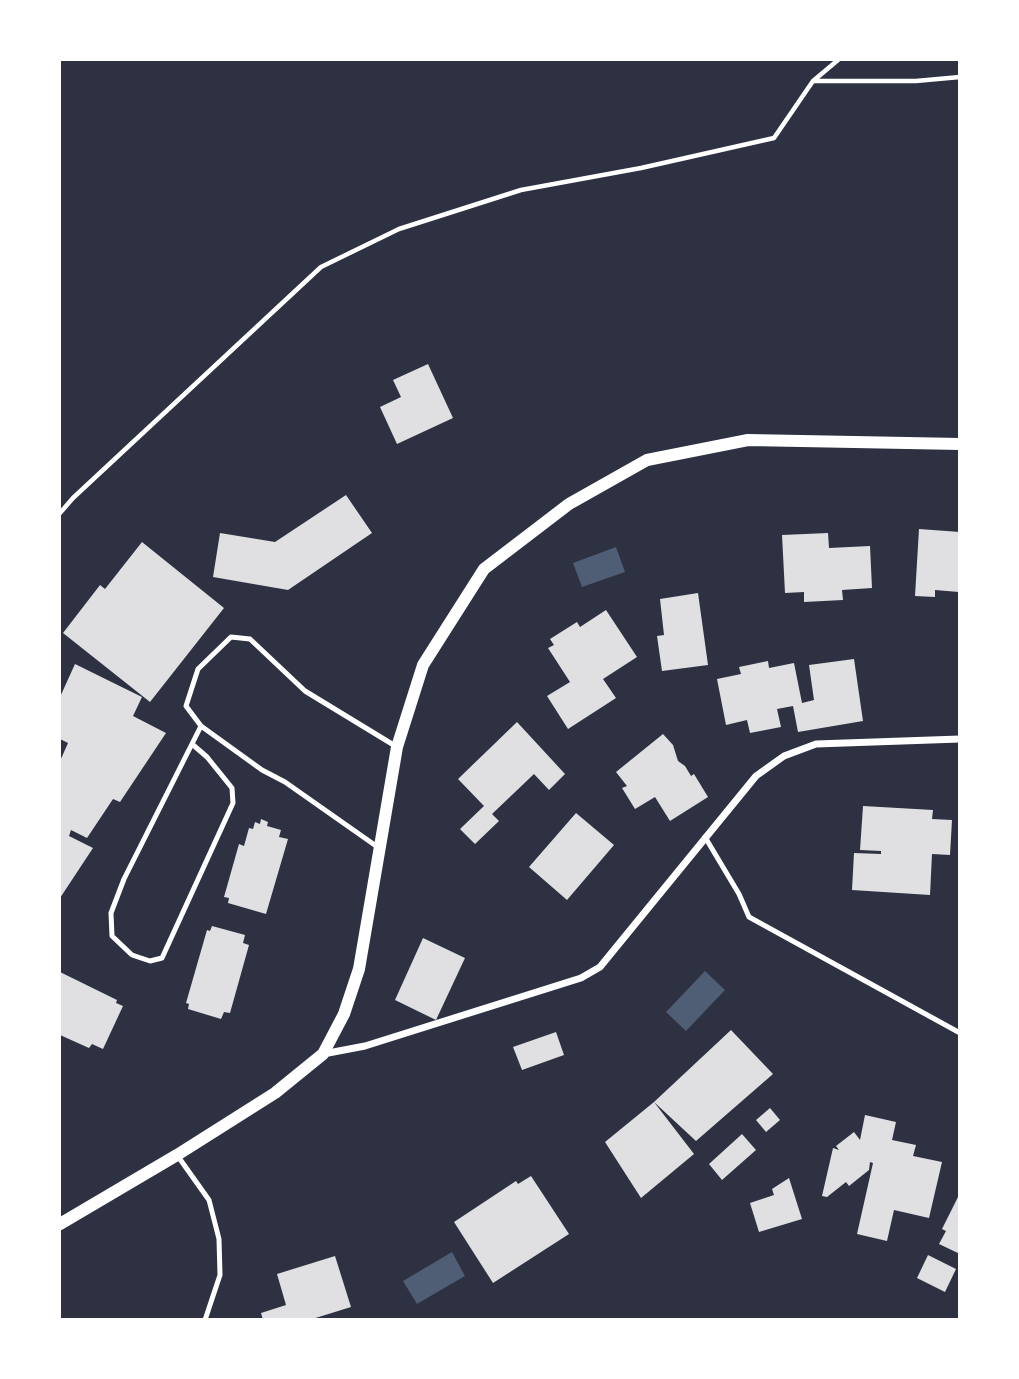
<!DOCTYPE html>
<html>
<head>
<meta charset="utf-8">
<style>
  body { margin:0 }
  #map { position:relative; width:1019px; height:1379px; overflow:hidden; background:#2d3142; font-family:Manrope,sans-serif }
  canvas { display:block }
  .frame { position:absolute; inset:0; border:61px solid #fff; pointer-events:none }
</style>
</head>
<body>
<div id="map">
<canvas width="1019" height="1379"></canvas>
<div class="frame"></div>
</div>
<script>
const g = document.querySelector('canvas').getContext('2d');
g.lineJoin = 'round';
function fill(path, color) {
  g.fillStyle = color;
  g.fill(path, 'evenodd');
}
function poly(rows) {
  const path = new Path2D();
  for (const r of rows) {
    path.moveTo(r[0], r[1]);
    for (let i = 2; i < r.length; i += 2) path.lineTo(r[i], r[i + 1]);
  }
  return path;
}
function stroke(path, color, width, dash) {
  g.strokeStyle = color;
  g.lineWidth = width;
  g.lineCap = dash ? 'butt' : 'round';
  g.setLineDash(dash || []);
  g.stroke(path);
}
const water = poly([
  [616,547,625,572,582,587,573,563],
  [705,971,725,990,686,1031,666,1012],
  [452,1252,465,1276,417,1304,403,1281]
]);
const building = poly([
  [428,364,453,418,397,444,380,407,401,397,393,380],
  [346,495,372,533,288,590,213,577,220,533,275,542],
  [919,529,960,532,959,592,935,590,935,597,915,596],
  [828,533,829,548,870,546,872,588,842,590,843,600,804,602,804,592,785,593,782,535],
  [142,542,224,608,150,702,63,633,100,585,105,589],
  [698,593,708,665,662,671,657,636,664,635,660,599],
  [606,610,637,657,603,679,616,698,568,729,547,696,570,682,548,648,554,645,550,639,577,622,580,627],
  [854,659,863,721,798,732,793,706,777,709,781,727,750,733,747,720,726,725,717,679,741,674,739,667,768,661,769,668,794,663,802,703,814,700,809,665],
  [75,664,142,697,133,716,166,733,120,802,113,799,87,838,71,830,69,836,93,848,60,898,60,761,68,743,60,739,60,697],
  [517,722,565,774,549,790,534,774,492,814,499,821,475,844,460,829,484,806,458,779],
  [663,734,673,745,678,761,685,766,691,776,694,774,708,797,670,821,655,797,635,809,622,788,627,786,616,772],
  [863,806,933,810,932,819,952,820,950,855,932,854,930,895,852,890,854,853,881,854,881,851,860,850],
  [576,813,614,845,567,900,529,867],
  [261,819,268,822,267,826,281,830,279,837,288,839,266,914,228,903,229,898,224,897,239,844,244,846,249,828,253,829,255,822,260,824],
  [212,926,245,935,243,943,249,945,230,1013,224,1012,221,1019,188,1009,189,1004,186,1003,207,930,210,931],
  [423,938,465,958,436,1020,395,1000],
  [60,972,117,1000,116,1003,123,1006,103,1049,92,1044,89,1048,60,1035],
  [731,1030,773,1074,696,1141,654,1102],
  [556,1032,564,1055,522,1070,513,1047],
  [654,1102,694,1154,641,1198,605,1142],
  [770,1108,780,1120,766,1132,756,1120],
  [865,1115,896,1122,892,1140,916,1145,913,1156,942,1162,929,1218,894,1210,887,1241,857,1234,873,1163,870,1162,869,1170,849,1186,846,1182,827,1197,822,1196,833,1148,839,1150,836,1146,854,1132,860,1140],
  [742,1134,756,1150,722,1180,709,1164],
  [531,1176,569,1234,493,1283,454,1222,516,1181,518,1184],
  [789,1178,802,1219,759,1232,750,1203,774,1195,772,1189],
  [960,1193,960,1254,939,1244,946,1231,942,1229],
  [928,1255,956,1269,945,1292,917,1278],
  [335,1256,351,1307,309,1320,263,1320,261,1313,286,1305,277,1274]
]);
const path = poly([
  [814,81,916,81,960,77],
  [60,513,73,498,321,267,399,229,521,190,641,168,774,138,813,81,838,60]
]);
const service = poly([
  [192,744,207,757,232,788,233,803,162,958,150,961,132,955,112,936,111,913,124,879,201,726],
  [705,837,739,894,749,917,960,1033],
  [379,848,285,782,262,770,201,726,186,706,198,669,231,637,250,639,305,691,397,747],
  [177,1155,209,1200,219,1239,220,1275,205,1320]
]);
const minor = poly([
  [323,1054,365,1046,581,978,600,967,756,776,784,756,816,744,960,739]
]);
const tertiary = poly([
  [60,1224,177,1155,275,1093,323,1054,344,1014,359,969,397,747,423,665,484,569,569,504,647,460,748,440,960,444]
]);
fill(water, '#4f5d75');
fill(building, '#e0e0e3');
stroke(path, '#fff', 4.5);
stroke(service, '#fff', 5);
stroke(minor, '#fff', 7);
stroke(tertiary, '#fff', 12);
</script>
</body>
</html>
